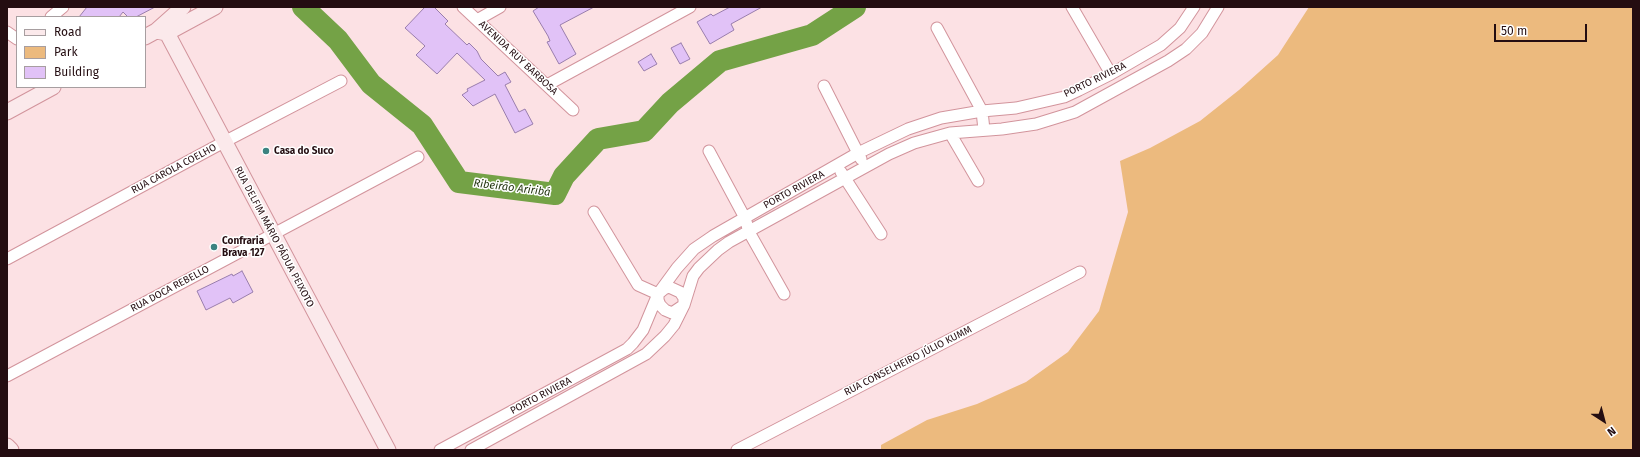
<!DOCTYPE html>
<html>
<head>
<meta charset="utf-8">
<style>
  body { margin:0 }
  #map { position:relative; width:1640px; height:457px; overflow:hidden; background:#fce1e4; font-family:"Fira Sans",sans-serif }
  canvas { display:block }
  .frame { position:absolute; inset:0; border:8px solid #240d11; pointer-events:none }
  .legend { position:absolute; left:16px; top:16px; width:130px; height:72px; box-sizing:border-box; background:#fff; border:1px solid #a79ea0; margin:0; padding:5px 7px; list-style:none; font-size:12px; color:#240d11 }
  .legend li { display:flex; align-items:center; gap:8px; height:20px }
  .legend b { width:20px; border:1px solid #a79ea0 }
  .north { position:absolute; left:1584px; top:401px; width:40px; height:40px; -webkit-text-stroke:3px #fff; paint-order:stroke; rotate:144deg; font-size:11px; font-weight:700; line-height:16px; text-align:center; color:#240d11 }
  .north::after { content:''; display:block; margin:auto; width:14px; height:18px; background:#240d11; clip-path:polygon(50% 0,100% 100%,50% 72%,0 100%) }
  .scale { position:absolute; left:1494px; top:24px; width:93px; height:18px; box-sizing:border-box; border:2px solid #240d11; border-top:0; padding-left:5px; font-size:12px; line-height:14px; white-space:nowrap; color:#240d11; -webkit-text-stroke:3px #fff; paint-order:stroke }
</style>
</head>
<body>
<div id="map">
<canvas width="1640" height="457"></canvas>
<div class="frame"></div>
<ul class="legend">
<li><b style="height:5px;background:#fbe9eb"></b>Road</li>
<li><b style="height:11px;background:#ecba7e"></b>Park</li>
<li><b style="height:11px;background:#e1c2f7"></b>Building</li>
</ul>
<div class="north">N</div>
<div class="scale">50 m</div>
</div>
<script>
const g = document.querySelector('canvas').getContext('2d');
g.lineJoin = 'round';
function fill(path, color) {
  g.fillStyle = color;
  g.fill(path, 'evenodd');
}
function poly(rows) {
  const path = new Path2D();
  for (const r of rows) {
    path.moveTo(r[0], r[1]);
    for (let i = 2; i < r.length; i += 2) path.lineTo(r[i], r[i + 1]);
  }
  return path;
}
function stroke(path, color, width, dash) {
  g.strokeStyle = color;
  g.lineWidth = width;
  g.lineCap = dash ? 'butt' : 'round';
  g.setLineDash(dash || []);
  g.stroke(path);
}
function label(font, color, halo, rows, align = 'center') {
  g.font = font + ' "Fira Sans",sans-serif';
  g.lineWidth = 3;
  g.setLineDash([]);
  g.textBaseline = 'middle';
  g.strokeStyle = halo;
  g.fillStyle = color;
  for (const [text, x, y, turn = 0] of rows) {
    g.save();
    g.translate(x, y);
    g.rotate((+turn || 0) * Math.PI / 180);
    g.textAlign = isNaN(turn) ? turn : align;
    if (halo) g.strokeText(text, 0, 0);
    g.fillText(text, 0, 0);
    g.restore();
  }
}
const green = poly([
  [1309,7,1633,7,1633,450,881,450,881,445,927,420,977,404,1026,382,1068,352,1099,311,1128,212,1120,161,1150,148,1200,121,1239,90,1278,55]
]);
const river = poly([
  [303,7,338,40,371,84,422,125,459,182,555,194,564,176,598,139,644,131,670,103,720,61,812,35,855,7]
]);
const building = poly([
  [87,7,155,7,136,17,128,17,123,12,119,17,79,17,87,7],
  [425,7,434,7,448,21,445,24,467,45,469,43,477,51,481,59,498,76,505,72,511,82,505,85,519,112,525,109,533,124,515,133,495,94,473,106,462,95,468,91,467,89,485,80,457,53,437,74,416,55,425,46,405,28,425,7],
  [539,7,594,7,560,25,576,54,559,64,547,42,550,41,548,36,533,11,539,7],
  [730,7,762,7,731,24,734,30,710,44,697,22,711,14,713,16,730,7],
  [681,43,690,59,680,64,671,48,681,43],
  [651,54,657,64,644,71,638,62,651,54],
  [242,271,253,292,233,303,230,298,206,310,197,291,232,274,233,276,242,271]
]);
const street = poly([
  [463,7,573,110],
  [1072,7,1111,74],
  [51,17,63,7],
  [477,20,500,7],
  [937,28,982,111,984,130],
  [7,32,17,39],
  [547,85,690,7],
  [824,86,861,159],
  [950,133,978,181],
  [709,151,745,218,749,232,784,294],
  [841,172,881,234],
  [594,212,638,285,658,294],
  [7,259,224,142,341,81],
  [669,287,680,292,684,298,684,305,672,313,665,310,660,305,658,300,658,294,664,289,669,287],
  [7,376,418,157],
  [440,450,627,349,633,343,643,330,658,294,677,268,694,249,713,236,858,153,908,129,941,118,982,111,1016,108,1064,97,1079,90,1111,74,1161,45,1180,28,1194,7],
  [471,450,646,354,665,336,674,325,684,305,693,276,699,268,718,250,729,242,889,154,914,143,950,133,1002,129,1036,124,1075,112,1168,61,1186,49,1202,33,1218,7],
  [737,450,1080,272]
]);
const secondary = poly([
  [156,31,167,33,388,450],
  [167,33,215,7],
  [145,37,156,31,183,7],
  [7,112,53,87],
  [7,446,11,450]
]);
const markers = [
  [266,151,4,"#3b8380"],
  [214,247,4,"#3b8380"]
];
const streetNames = [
  ["AVENIDA RUY BARBOSA",518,58,43],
  ["PORTO RIVIERA",1095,80,-26],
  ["RUA CAROLA COELHO",174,169,-28],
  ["PORTO RIVIERA",794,190,-29],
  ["RUA DELFIM MÁRIO PÁDUA PEIXOTO",274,237,62],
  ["RUA DOCA REBELLO",170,289,-28],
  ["RUA CONSELHEIRO JÚLIO KUMM",908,361,-27],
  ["PORTO RIVIERA",541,396,-28]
];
const poiNames = [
  ["Casa do Suco",274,151],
  ["Confraria",222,241],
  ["Brava 127",222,253]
];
const waterNames = [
  ["Ribeirão Ariribá",512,188,7]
];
fill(green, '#ecba7e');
stroke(river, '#74a246', 22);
fill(building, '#e1c2f7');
stroke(building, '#997dac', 1);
stroke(street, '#d2949c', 13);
stroke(secondary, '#d2949c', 17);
stroke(street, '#fff', 11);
stroke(secondary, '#fbe9eb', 15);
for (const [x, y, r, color] of markers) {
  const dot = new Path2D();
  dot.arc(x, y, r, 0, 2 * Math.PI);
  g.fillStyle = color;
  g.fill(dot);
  stroke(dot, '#fff', 1.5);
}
label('10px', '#240d11', '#fff', streetNames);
label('bold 10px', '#240d11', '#fff', poiNames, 'left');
label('italic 11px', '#243611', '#fff', waterNames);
</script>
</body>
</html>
